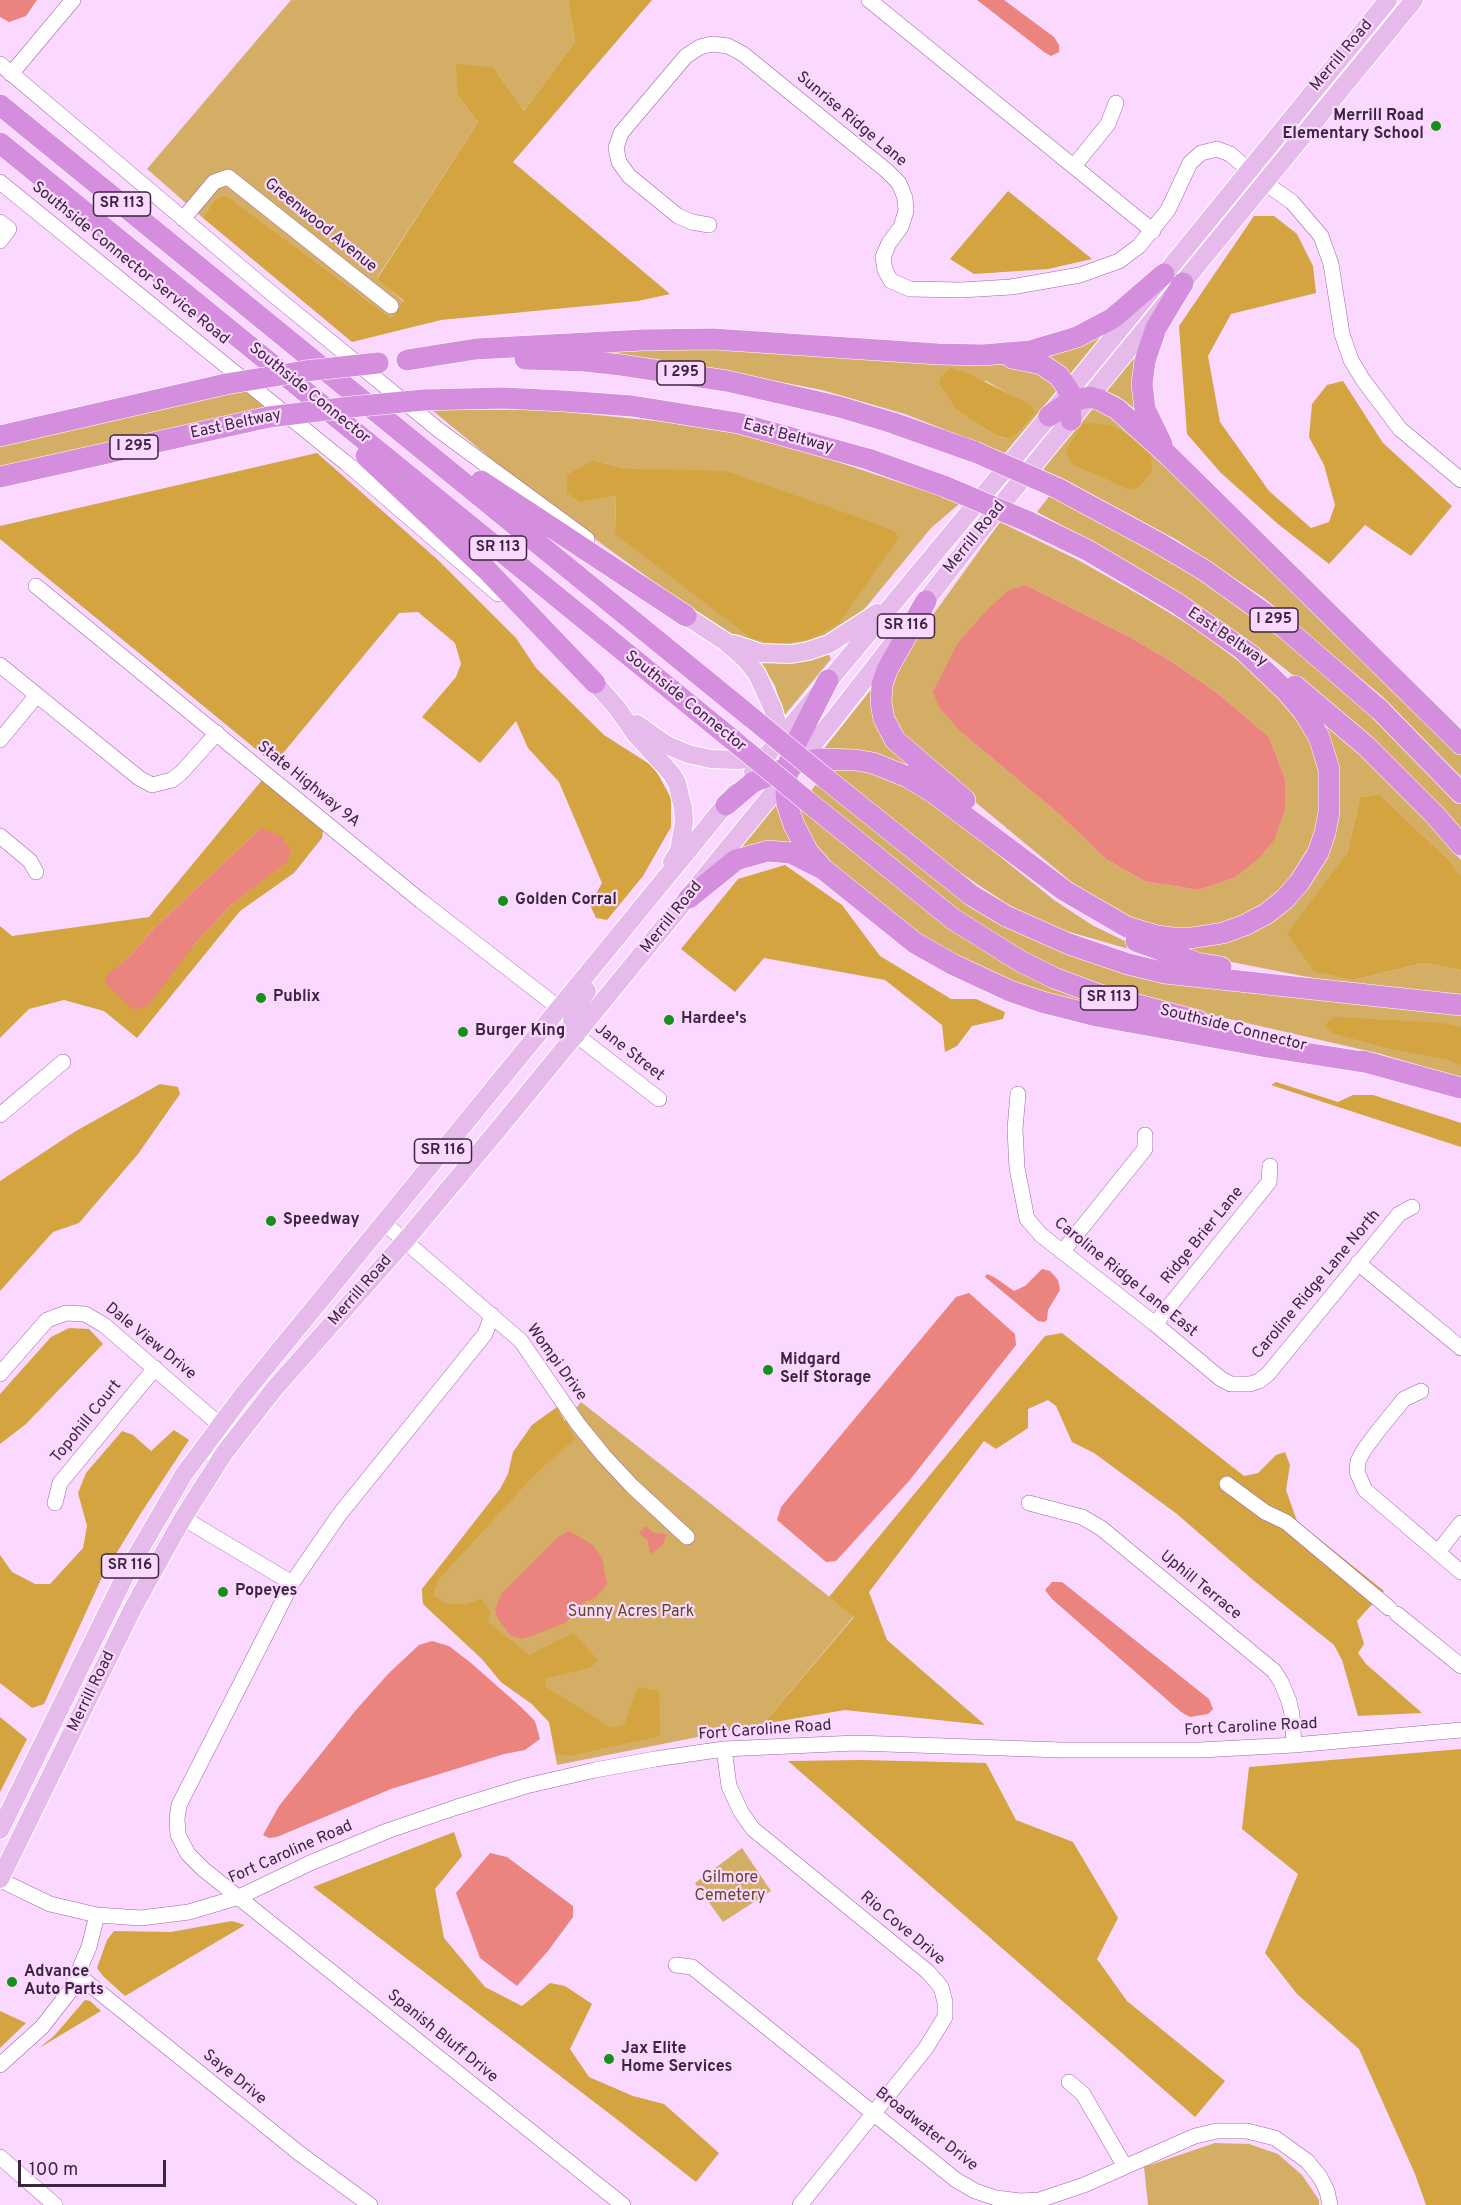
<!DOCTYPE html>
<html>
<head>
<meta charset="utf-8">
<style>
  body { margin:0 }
  #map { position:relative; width:1461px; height:2205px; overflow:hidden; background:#fbd8ff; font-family:Overpass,sans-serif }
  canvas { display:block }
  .scale { position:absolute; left:18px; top:2160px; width:148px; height:27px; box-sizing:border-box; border:3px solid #3c263f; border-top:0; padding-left:8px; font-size:18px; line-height:21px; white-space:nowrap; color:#3c263f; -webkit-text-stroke:4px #fbd8ff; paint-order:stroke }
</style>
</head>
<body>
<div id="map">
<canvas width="1461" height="2205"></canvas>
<div class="scale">100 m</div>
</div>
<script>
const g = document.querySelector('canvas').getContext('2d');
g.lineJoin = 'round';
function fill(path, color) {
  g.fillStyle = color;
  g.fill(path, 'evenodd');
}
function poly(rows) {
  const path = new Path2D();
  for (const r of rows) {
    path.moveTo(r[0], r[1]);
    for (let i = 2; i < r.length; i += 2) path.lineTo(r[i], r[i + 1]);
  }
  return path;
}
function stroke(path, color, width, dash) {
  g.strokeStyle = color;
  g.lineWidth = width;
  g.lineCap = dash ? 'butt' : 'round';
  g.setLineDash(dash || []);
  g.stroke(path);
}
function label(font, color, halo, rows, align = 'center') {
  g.font = font + ' Overpass,sans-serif';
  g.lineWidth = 4.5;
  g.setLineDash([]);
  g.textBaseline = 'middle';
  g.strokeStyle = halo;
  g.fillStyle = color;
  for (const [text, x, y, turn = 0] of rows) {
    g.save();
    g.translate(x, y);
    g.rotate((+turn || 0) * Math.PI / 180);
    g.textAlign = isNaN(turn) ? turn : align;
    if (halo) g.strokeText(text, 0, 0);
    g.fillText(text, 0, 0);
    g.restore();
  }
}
const green = poly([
  [291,0,568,0,575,42,524,111,494,68,458,96,478,122,377,278,404,302,391,318,226,195,215,199,203,218,147,169],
  [1112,324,1069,381,1038,356],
  [622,345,865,352,1037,367,1061,388,1009,455,905,414,822,390,682,363,567,351],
  [986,381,1033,407,1034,412,1029,421,1018,433,1007,439,995,435,956,410,940,386],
  [1139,347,1142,414,1119,397,1104,390],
  [244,390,267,409,0,469,0,443],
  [1091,404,1100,404,1461,748,1461,777,1383,697,1264,598,1177,540,1064,479,1039,468],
  [432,410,548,410,666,422,740,434,787,445,940,496,959,504,931,528,862,612,838,632,784,649,731,638,540,499],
  [593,460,624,468,668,470,798,497,896,532,615,534,616,495],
  [1051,494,1187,566,1324,667,1461,802,1461,834,1322,698,1256,646,1185,596,1091,541,1037,512],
  [1000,522,1078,560,1145,598,1196,629,1280,692,1322,761,1319,836,1276,900,1211,931,1147,927,1080,889,950,781,893,724,890,693,904,655],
  [1026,585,1128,636,1169,660,1216,692,1269,737,1285,778,1285,809,1234,878,1199,890,1144,881,1106,859,1059,814,962,733],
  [827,652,831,659,784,716,775,686,758,658],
  [873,687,909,764,907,765,879,755,823,750],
  [1317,717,1361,756,1429,824,1461,860,1461,875,1449,860,1379,794,1360,797,1347,853,1288,934,1353,980,1424,963,1461,970,1461,995,1318,979,1201,956,1175,948,1234,936,1328,843],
  [825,764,884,772,931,801,1054,900,1092,925,1143,950,1143,953,1066,931,1027,915,1004,902,946,863],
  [818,782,1048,943,1461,1012,1461,1077,1377,1053,1134,997,1058,970,969,920,810,792],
  [777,801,793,844,738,850],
  [793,803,922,906,1117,1010,1056,1000,941,950,820,857],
  [581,1402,854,1616,763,1724,557,1765,549,1722,532,1704,501,1682,482,1659,423,1604,422,1589],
  [742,1848,771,1891,723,1922,695,1883],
  [1215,2143,1249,2144,1278,2154,1302,2175,1319,2200,1319,2205,1148,2205,1144,2167]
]);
const forest = poly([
  [568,0,652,0,513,162,670,294,638,301,441,320,352,342,203,218,215,199,226,195,391,318,404,301,377,279,478,122,458,96,456,64,494,68,524,111,575,42],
  [1008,191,1092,259,1048,269,974,274,950,259],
  [1254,216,1274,216,1297,234,1313,266,1316,293,1231,314,1208,356,1220,422,1269,491,1311,528,1329,522,1335,505,1324,465,1309,437,1312,404,1327,385,1343,381,1383,443,1452,506,1411,556,1365,525,1329,564,1278,524,1221,473,1187,434,1179,326],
  [950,368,969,374,1028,403,1033,407,1035,412,1029,421,1018,433,1008,439,995,435,956,410,940,386,940,379],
  [1095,423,1114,426,1151,451,1152,471,1140,486,1131,490,1072,464,1066,451,1082,424],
  [317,453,439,561,516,638,536,668,604,735,654,767,671,798,671,827,643,876,607,920,596,918,590,905,602,883,559,782,528,748,516,721,480,763,422,717,456,677,461,664,455,643,418,612,399,613,274,764,0,539,0,526],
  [593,460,624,468,725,471,869,521,896,532,898,539,839,623,810,639,778,644,751,638,615,534,616,495,580,502,567,493,567,475],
  [262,780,323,831,322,838,294,873,240,911,137,1038,104,1011,64,1000,29,1009,0,1038,0,926,12,936,149,917],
  [261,828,286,862,231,905,193,946,107,976,130,956,153,929],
  [1379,794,1449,860,1461,875,1461,970,1424,963,1353,980,1314,971,1287,934,1347,853,1360,797],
  [785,865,842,905,880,956,951,999,976,999,1005,1012,1003,1019,972,1026,957,1046,945,1052,942,1025,885,980,764,958,735,992,681,949,738,879],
  [1335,1017,1442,1023,1461,1027,1461,1065,1449,1060,1387,1048,1332,1033,1324,1025],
  [1276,1082,1338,1102,1353,1095,1373,1095,1449,1119,1461,1123,1461,1147,1271,1085],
  [160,1084,178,1087,180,1094,138,1154,79,1223,53,1232,0,1291,0,1181,76,1131],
  [69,1328,89,1329,103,1344,26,1424,0,1444,0,1394,51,1337],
  [1062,1333,1244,1476,1258,1473,1276,1455,1285,1452,1290,1465,1286,1490,1297,1521,1384,1591,1357,1621,1364,1644,1358,1653,1366,1664,1422,1713,1358,1716,1342,1660,1334,1645,1253,1580,1177,1514,1094,1453,1072,1442,1056,1406,1048,1400,1028,1409,1028,1428,996,1449,984,1441,869,1592,887,1640,985,1725,845,1710,763,1724,854,1617,829,1597,1045,1336],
  [557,1407,575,1439,537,1472,438,1580,433,1596,448,1604,466,1604,481,1599,490,1611,488,1622,529,1655,573,1633,597,1659,592,1667,545,1679,546,1687,611,1728,624,1725,638,1687,659,1691,660,1736,569,1756,556,1754,549,1722,532,1704,501,1682,482,1659,423,1604,422,1589,500,1489,508,1474,513,1452,532,1425],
  [174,1430,189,1440,141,1513,103,1575,44,1704,32,1708,0,1683,0,1555,12,1572,35,1584,50,1584,83,1548,87,1526,78,1493,86,1473,122,1431,133,1435,151,1451],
  [0,1717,27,1739,0,1792],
  [1461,1749,1461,2205,1426,2205,1415,2174,1359,2049,1297,1994,1265,1953,1298,1874,1242,1829,1249,1767],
  [862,1760,986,1763,1016,1820,1073,1842,1118,1918,1097,1959,1127,2001,1225,2081,1195,2117,788,1761],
  [454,1832,462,1856,435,1889,444,1938,485,1987,522,2006,550,1983,565,1986,592,2004,570,2049,589,2077,633,2096,664,2104,719,2153,696,2182,619,2121,313,1887],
  [232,1921,245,1925,125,1996,103,1976,97,1968,107,1940,114,1931,171,1932],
  [85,2000,90,2001,101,2011,39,2048,54,2036],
  [0,2011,26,2023,0,2048]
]);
const water = poly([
  [0,0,37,0,26,16,9,22,0,17],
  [977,0,1004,0,1054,37,1059,45,1059,52,1051,56,1044,52],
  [1026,585,1128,636,1169,660,1216,692,1269,737,1285,778,1285,809,1274,840,1259,858,1234,878,1199,890,1144,881,1106,859,1059,814,962,733,939,707,933,692,958,643,988,609,1009,590],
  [261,828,281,836,291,851,287,862,231,905,193,946,149,1005,134,1010,105,983,106,976,130,956,153,929],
  [1042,1269,1050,1271,1058,1280,1060,1290,1048,1310,1047,1320,1044,1322,1038,1321,985,1277,987,1274,994,1277,1014,1291,1025,1286],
  [969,1293,1015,1334,1016,1345,909,1481,836,1561,826,1562,777,1520,781,1507,956,1297],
  [645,1526,654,1533,667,1534,662,1546,650,1554,648,1541,639,1533],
  [569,1531,593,1545,602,1558,607,1584,595,1598,583,1603,565,1623,523,1639,511,1636,498,1619,495,1609,502,1593,558,1537],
  [1052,1582,1062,1582,1209,1699,1213,1709,1208,1714,1190,1717,1181,1712,1052,1599,1045,1590],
  [432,1641,449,1646,471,1663,522,1708,535,1721,540,1739,525,1750,504,1754,391,1789,277,1837,269,1838,263,1835,279,1806,356,1710,389,1673,419,1645],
  [490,1853,507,1857,573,1906,573,1917,548,1951,517,1986,480,1958,456,1893]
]);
const minor = poly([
  [869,0,1153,231],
  [0,64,276,297,440,431,587,539],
  [11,74,73,0],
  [1074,166,1108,124,1116,103],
  [0,182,346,463,498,594],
  [1265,183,1292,202,1321,236,1331,264,1342,334,1351,360,1363,380,1400,429,1461,480],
  [183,219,214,182,228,177,391,306],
  [0,222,9,229,0,241],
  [709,225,692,222,678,216,629,176,619,162,616,148,621,133,686,56,700,47,712,44,728,46,743,54,887,171,899,183,905,198,906,211,901,227,889,243,883,257,885,270,891,281,910,289,961,290,1011,287,1080,275,1119,261,1139,246,1168,210,1190,163,1201,153,1217,149,1230,154,1250,171],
  [36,586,421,901,559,1008],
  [0,665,139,778,152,785,172,780,181,773,217,733],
  [0,740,37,695],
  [0,836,30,861,36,872],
  [576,1035,659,1099],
  [1018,1094,1015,1129,1017,1168,1027,1219,1041,1235,1155,1324,1221,1379,1231,1384,1250,1384,1259,1381,1268,1374,1399,1214,1412,1207],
  [0,1115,63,1062],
  [384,1223,521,1341,578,1424,604,1456,632,1486,687,1537],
  [1063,1251,1145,1149,1145,1135],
  [1358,1263,1461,1348],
  [492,1315,485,1334,339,1515,292,1583,179,1805,177,1819,178,1835,188,1854,203,1869,623,2205],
  [1155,1324,1269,1182,1270,1166],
  [0,1374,47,1320,66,1313,85,1314,104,1325,220,1425,224,1433,223,1441,214,1459],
  [1421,1391,1404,1399,1378,1431,1364,1450,1358,1461,1357,1472,1365,1490,1461,1572],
  [1227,1484,1265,1512,1286,1522,1389,1608],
  [55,1503,60,1483,155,1368],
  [1029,1503,1082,1517,1101,1528,1274,1671,1281,1682,1289,1701,1292,1714,1294,1745],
  [183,1518,292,1583],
  [1438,1552,1461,1523],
  [1397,1614,1461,1666],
  [724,1749,729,1786,741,1812,753,1829,928,1972,941,1987,945,2002,945,2017,926,2048,800,2205],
  [0,1880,50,1904,97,1915,141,1918,189,1912,239,1897,310,1863,387,1831,457,1807,526,1786,595,1770,655,1759,724,1749,856,1743,1061,1750,1200,1750,1294,1745,1461,1730],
  [676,1965,692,1967,956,2180,975,2191,996,2198,1020,2201,1039,2200,1084,2185,1195,2136,1217,2131,1247,2131,1275,2138,1307,2161,1320,2177,1327,2191,1330,2205],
  [78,1975,299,2153,370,2205],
  [0,2065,42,2027,70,1991,89,1947,97,1915],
  [1069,2082,1083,2094,1124,2165],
  [0,2157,55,2205]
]);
const major = poly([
  [918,611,979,532,1414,0],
  [686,616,726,642,745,659,757,674,773,709,777,723,777,747],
  [734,644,761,653,791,654,808,651,829,644,877,613],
  [595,683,617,708,636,735,671,773,677,783,683,808,684,822,679,851,672,862],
  [637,724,667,745,688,754,711,759,738,760,765,756],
  [753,772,1049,416,1388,0],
  [576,1035,572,1022,573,1012,587,991],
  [0,1830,128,1570,184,1474,242,1396,735,793],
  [0,1879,133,1608,183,1518,225,1452,275,1388,405,1241,496,1132,833,720,897,638]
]);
const highway = poly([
  [0,105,752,718],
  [0,143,734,741],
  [1012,358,1041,364,1059,376,1069,391,1071,420],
  [525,359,585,361,621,365,727,381,840,407,893,423,975,452],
  [407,360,476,349,643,340,713,339,938,354,983,355,1030,351,1077,337,1113,318,1164,274],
  [424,400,503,398,563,401,632,406,738,423,868,459,946,487],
  [1049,416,1071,401,1090,397,1100,400,1117,409,1168,455,1461,744],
  [0,436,226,384],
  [1162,444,1145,409,1142,384,1145,361,1156,328,1183,283],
  [366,456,487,570,595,683],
  [0,477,269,417],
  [481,481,686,616],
  [1057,488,1157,542,1204,570,1285,628,1380,710,1461,793],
  [1029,522,1087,550,1131,576,1178,604,1252,656],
  [926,601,887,670,882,685,881,703,884,719,895,740,965,800],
  [1295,686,1366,746,1435,815,1461,845],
  [825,778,971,895,1006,916,1069,944,1128,964,1165,973,1461,1005],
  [807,801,953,919,1020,961,1054,978,1100,995,1198,1021],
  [726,805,752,783,799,762,822,759,856,760,873,763,908,777,934,793,1065,891,1127,927,1157,936,1173,938,1191,938,1223,933,1245,925,1266,914,1285,899,1299,883,1318,853,1325,833,1329,812,1329,769,1319,737,1304,712,1286,691,1241,648],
  [819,864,808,852,794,825,787,804,786,791,788,766,793,749,828,680],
  [689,898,736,860,768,851,791,853,823,869,915,943,954,965,1010,991,1042,1002,1097,1016,1267,1047,1376,1064],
  [1136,941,1197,963,1221,967],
  [1362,1061,1461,1088]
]);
const highwayBridge = poly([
  [226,384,305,371,378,363],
  [269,417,350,407,424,400],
  [975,452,1057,488],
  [946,487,1029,522],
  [752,718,825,778],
  [734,741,807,801]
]);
const markers = [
  [1436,126,6,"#168f1b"],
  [503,901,6,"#168f1b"],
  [261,998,6,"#168f1b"],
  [669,1020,6,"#168f1b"],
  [463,1032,6,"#168f1b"],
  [271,1221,6,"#168f1b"],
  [768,1370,6,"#168f1b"],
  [223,1592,6,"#168f1b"],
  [12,1982,6,"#168f1b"],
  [609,2059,6,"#168f1b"]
];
const shields = [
  [122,204,57],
  [681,373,48],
  [134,447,48],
  [498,548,57],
  [1274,620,48],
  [906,626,57],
  [1109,998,57],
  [443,1151,57],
  [130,1566,57]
];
const shieldNames = [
  ["SR 113",122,204],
  ["I 295",681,373],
  ["I 295",134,447],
  ["SR 113",498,548],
  ["I 295",1274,620],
  ["SR 116",906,626],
  ["SR 113",1109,998],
  ["SR 116",443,1151],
  ["SR 116",130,1566]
];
const streetNames = [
  ["Merrill Road",1342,56,-50],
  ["Sunrise Ridge Lane",851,120,40],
  ["Greenwood Avenue",320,226,39],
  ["Southside Connector Service Road",130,264,39],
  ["Southside Connector",309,394,39],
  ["East Beltway",236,425,-12],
  ["East Beltway",788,437,15],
  ["Merrill Road",975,538,-51],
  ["East Beltway",1227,638,34],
  ["Southside Connector",685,702,39],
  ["State Highway 9A",308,785,39],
  ["Merrill Road",672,918,-51],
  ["Southside Connector",1233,1029,14],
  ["Jane Street",629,1053,38],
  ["Ridge Brier Lane",1203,1236,-51],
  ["Caroline Ridge Lane East",1125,1278,39],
  ["Caroline Ridge Lane North",1317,1285,-50],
  ["Merrill Road",361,1291,-49],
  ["Dale View Drive",150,1342,39],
  ["Wompi Drive",556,1363,54],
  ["Topohill Court",87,1422,-51],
  ["Uphill Terrace",1200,1586,39],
  ["Merrill Road",92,1692,-64],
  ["Fort Caroline Road",1251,1728,-3],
  ["Fort Caroline Road",765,1731,-4],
  ["Fort Caroline Road",291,1853,-24],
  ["Rio Cove Drive",902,1929,40],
  ["Spanish Bluff Drive",442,2037,39],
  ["Saye Drive",234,2078,39],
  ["Broadwater Drive",926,2130,38]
];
const poiNames = [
  ["Merrill Road",1424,117,"right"],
  ["Elementary School",1424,135,"right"],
  ["Golden Corral",515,901],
  ["Publix",273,998],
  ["Hardee's",681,1020],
  ["Burger King",475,1032],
  ["Speedway",283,1221],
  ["Midgard",780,1361],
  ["Self Storage",780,1379],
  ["Popeyes",235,1592],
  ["Advance",24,1973],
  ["Auto Parts",24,1991],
  ["Jax Elite",621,2050],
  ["Home Services",621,2068]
];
const parkNames = [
  ["Sunny Acres Park",631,1613],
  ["Gilmore",730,1879],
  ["Cemetery",730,1897]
];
fill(green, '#d4ae64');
fill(forest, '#d3a43f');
fill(water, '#eb837f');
stroke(minor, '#9b66a2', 16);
stroke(major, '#fff', 20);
stroke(highway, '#fff', 22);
stroke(minor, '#fff', 15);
stroke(major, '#e6bbeb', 18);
stroke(highway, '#d58ede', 21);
stroke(highwayBridge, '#fff', 22, []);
stroke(highwayBridge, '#d58ede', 21);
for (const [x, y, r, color] of markers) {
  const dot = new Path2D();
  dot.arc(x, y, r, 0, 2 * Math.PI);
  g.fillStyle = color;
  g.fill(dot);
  stroke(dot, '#fbd8ff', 2);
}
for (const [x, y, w] of shields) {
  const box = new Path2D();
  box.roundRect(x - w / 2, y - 12, w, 24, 4.5);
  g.fillStyle = '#fbd8ff';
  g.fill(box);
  stroke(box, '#3c263f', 1.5);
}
label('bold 15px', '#3c263f', null, shieldNames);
label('16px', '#3c263f', '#fbd8ff', streetNames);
label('bold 16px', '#3c263f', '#fbd8ff', poiNames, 'left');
label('16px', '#5f4b23', '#fbd8ff', parkNames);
</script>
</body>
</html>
